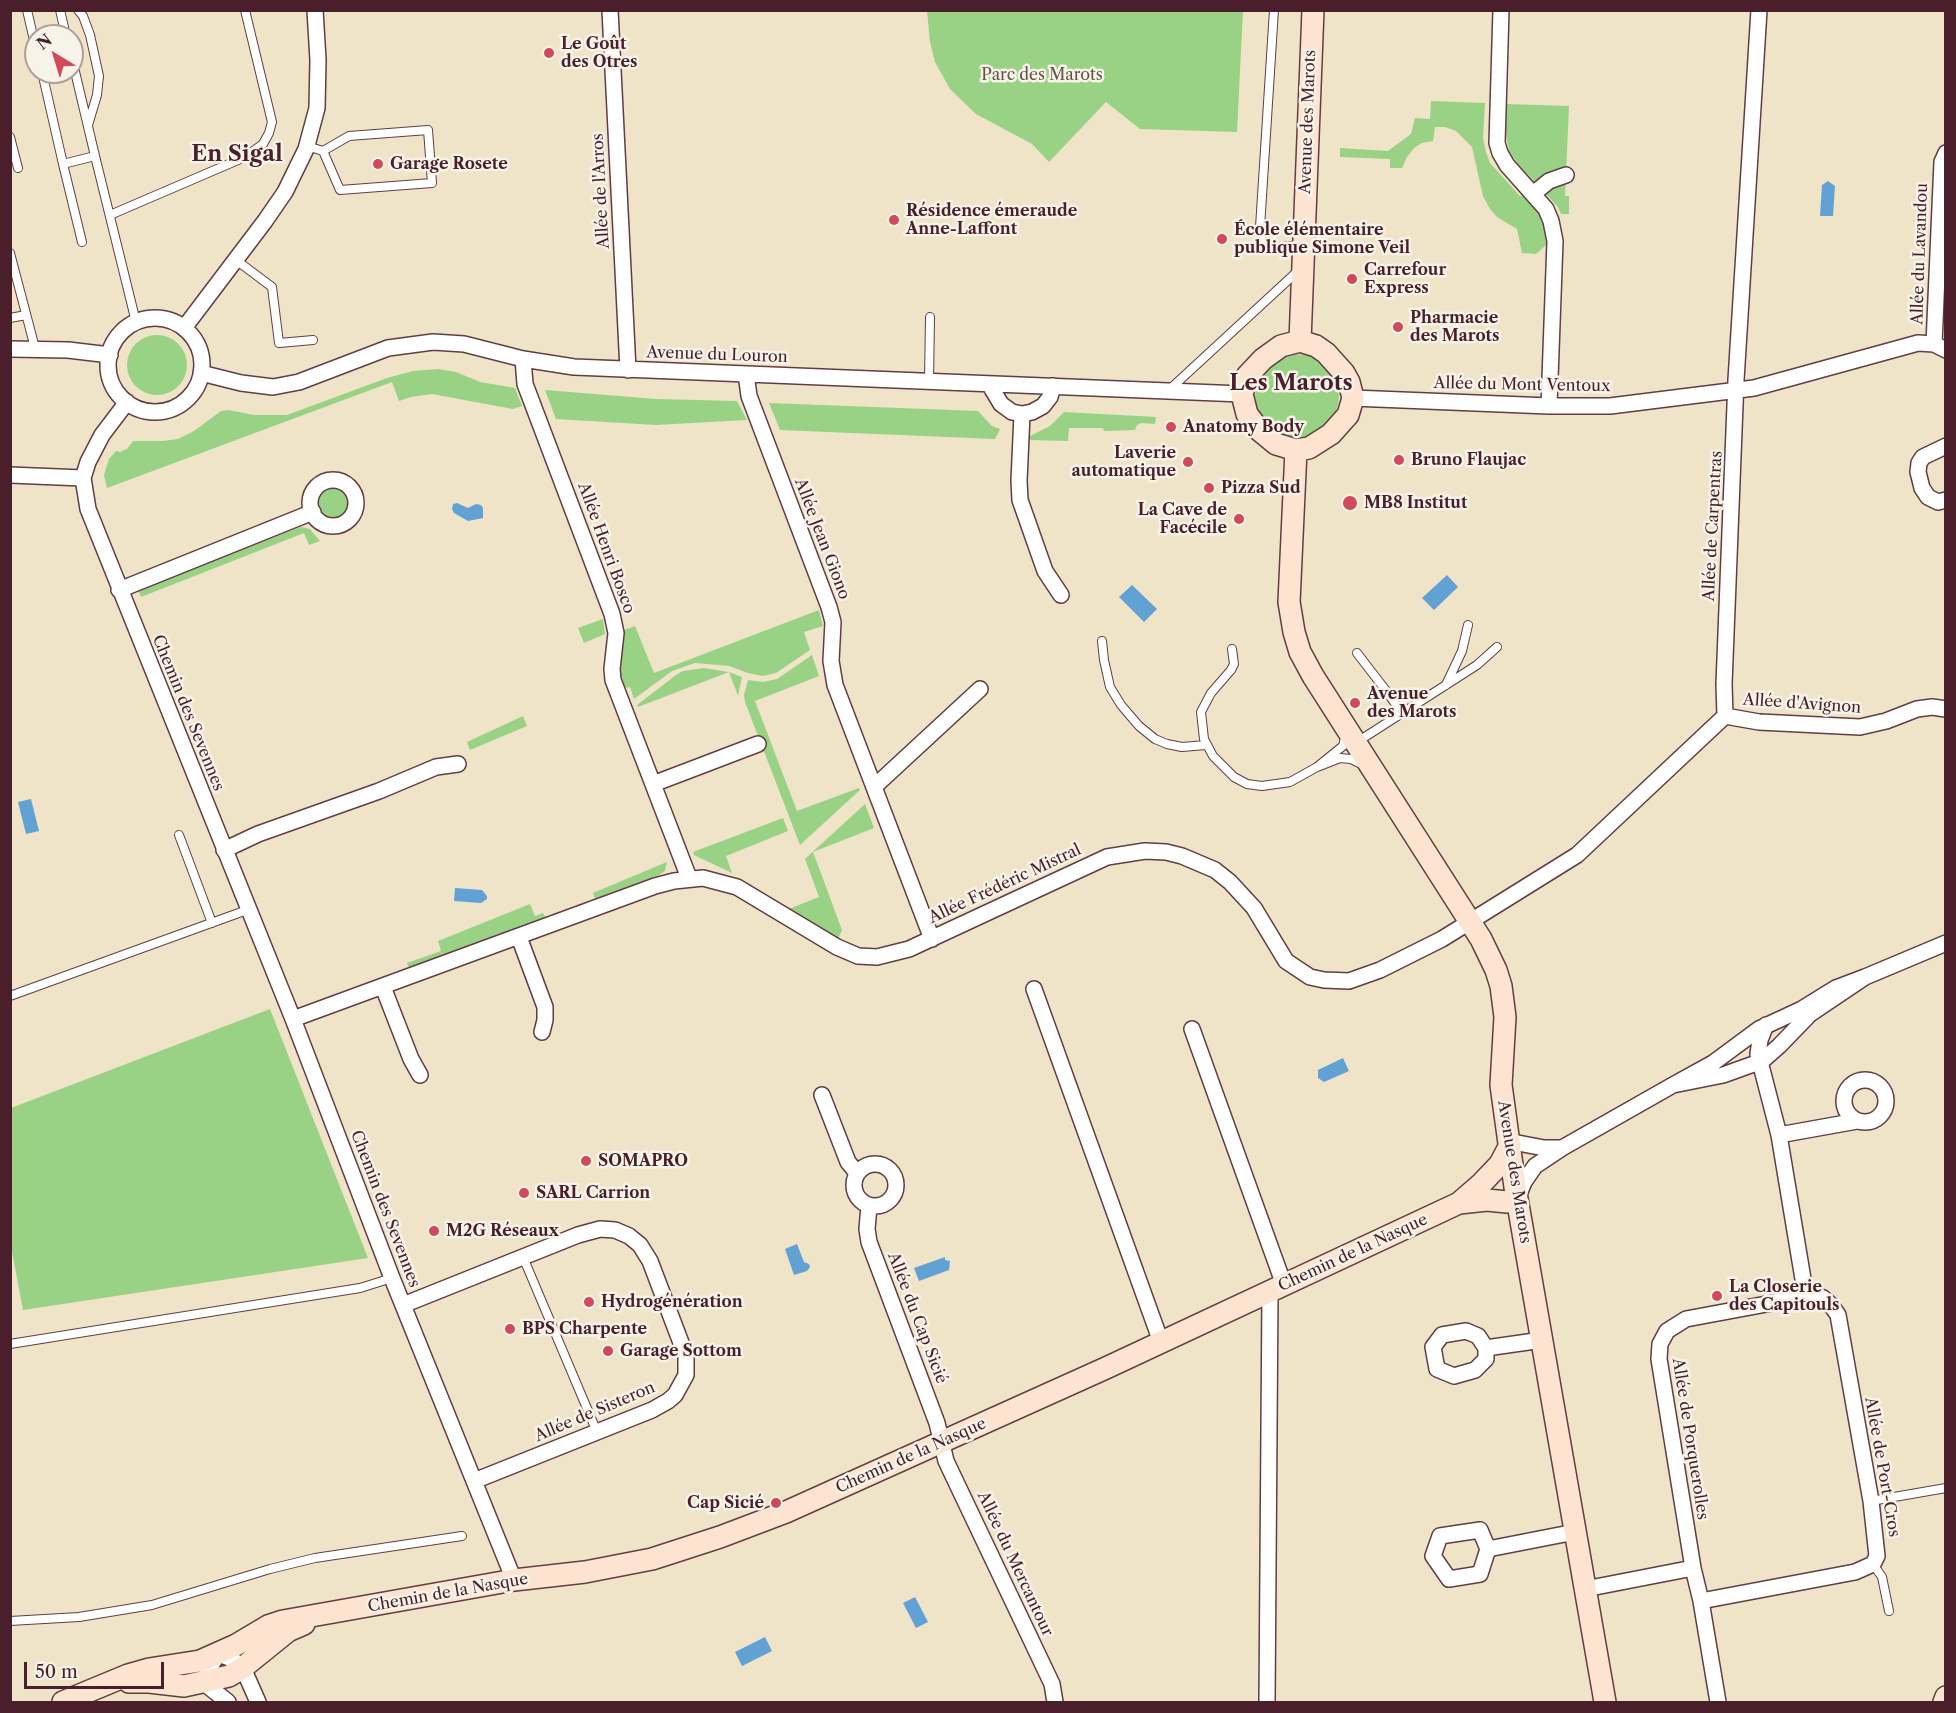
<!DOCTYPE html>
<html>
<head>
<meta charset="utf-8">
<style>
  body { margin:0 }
  #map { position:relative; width:1956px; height:1713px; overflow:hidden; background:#efe4c8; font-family:"Libre Caslon Text",serif }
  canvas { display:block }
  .frame { position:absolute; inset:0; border:12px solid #4a1f2b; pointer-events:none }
  .north { position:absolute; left:24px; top:24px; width:60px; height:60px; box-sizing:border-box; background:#f7f3e8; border:2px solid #b29e9c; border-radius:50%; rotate:322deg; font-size:16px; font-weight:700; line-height:24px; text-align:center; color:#4a1f2b }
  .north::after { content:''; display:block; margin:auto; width:21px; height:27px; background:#d1495b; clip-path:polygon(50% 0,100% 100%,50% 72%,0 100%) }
  .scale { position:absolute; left:24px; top:1662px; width:140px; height:27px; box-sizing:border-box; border:3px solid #4a1f2b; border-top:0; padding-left:8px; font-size:18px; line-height:21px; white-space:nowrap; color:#4a1f2b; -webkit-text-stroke:4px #f7f3e8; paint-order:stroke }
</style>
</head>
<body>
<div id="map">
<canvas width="1956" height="1713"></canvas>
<div class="frame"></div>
<div class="north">N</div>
<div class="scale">50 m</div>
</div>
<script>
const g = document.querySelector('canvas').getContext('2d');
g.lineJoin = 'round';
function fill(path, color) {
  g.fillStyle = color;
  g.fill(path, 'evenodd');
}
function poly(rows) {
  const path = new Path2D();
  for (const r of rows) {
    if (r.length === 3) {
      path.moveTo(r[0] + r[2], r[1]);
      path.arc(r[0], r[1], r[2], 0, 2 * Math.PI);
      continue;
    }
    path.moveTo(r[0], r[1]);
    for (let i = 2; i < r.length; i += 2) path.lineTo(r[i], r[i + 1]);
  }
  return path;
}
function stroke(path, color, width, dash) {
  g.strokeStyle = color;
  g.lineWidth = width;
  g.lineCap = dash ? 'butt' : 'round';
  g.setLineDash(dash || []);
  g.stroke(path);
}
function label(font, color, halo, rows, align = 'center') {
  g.font = font + ' "Libre Caslon Text",serif';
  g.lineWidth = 5;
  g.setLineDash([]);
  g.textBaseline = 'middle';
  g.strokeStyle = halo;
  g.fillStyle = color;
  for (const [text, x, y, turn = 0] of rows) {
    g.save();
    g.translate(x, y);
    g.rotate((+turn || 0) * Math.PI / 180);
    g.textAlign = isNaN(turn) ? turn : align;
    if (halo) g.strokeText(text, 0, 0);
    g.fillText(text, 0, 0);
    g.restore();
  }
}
const green = poly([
  [927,11,1243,11,1237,132,1140,129,1106,102,1049,162,1032,144,976,114,950,89,935,62,930,42],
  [1431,101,1485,103,1483,138,1486,152,1490,163,1520,196,1522,195,1538,212,1545,226,1546,245,1536,254,1522,253,1517,229,1497,217,1490,209,1483,196,1472,147,1456,131,1445,127,1435,127,1433,141,1422,143,1414,148,1407,157,1402,168,1390,168,1390,159,1340,157,1340,148,1388,151,1411,134,1415,118,1430,119],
  [1506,104,1569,106,1565,196,1569,196,1569,214,1561,214,1558,207,1519,165,1509,151,1506,135],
  [157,365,30],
  [1297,396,42],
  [438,369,456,372,480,382,515,388,522,406,513,409,432,394,411,397,399,401,392,382,107,488,104,475,109,459,116,451,120,452,127,449,133,441,163,441,178,439,194,431,221,411,228,410,254,415,287,415,387,378,413,371],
  [545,390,656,399,737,401,747,420,656,425,556,419],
  [769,403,978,411,992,426,1000,429,995,439,780,430],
  [1064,412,1156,417,1155,424,1141,423,1137,425,1135,430,1104,431,1103,428,1069,428,1068,441,1028,440,1028,437,1050,426],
  [333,502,16],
  [301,527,310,529,320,541,309,545,304,533,141,597,138,589],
  [819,610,823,626,804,632,810,650,776,673,763,676,748,673,729,666,695,663,672,671,634,699,630,687,625,688,619,669,624,630,635,626,654,673],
  [603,619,605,634,584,643,578,628],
  [812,655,819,676,755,701,797,811,859,788,860,790,800,845,745,702,744,695,748,680,763,682,777,679],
  [704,668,729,672,742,677,738,696,729,672,638,707,637,705,676,675,683,671],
  [523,716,527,726,470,750,467,742],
  [865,804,874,828,813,852,842,930,838,939,789,909,819,897,805,859],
  [783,818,788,831,726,856,732,873,694,855,693,852],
  [667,862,665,871,659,875,595,899,593,893],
  [530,904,535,916,543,913,545,917,409,968,407,963,441,951,438,941],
  [270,1009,368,1258,23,1310,11,1246,11,1108]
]);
const water = poly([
  [1828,181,1835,186,1833,216,1820,216,1822,185],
  [457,503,468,508,476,504,481,505,483,508,483,518,468,521,454,513,452,509,453,504],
  [1447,575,1458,587,1434,610,1422,598],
  [1132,585,1157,609,1144,622,1119,597],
  [31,799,39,831,26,834,18,802],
  [455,888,482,890,487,896,487,899,481,903,454,901],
  [1343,1058,1349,1071,1324,1082,1318,1078,1318,1070],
  [797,1244,804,1262,809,1264,810,1267,807,1271,794,1275,785,1249],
  [945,1257,945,1260,950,1261,949,1270,919,1281,914,1268],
  [915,1597,928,1622,916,1628,903,1603],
  [765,1637,772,1651,742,1666,735,1652]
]);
const lane = poly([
  [27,10,36,49],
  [60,10,66,36],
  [78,10,83,16,90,35,99,76,97,95,88,125],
  [1274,10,1260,227,1263,249,1301,245],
  [72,59,95,156],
  [42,72,63,164],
  [10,137,18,168],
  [307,146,323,151,349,136,428,130,432,183,340,190,323,151],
  [110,215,245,157,263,144,269,133,272,122,245,10],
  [82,242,63,164,95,156,136,322],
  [10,253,35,348],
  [236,260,272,287,279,343,313,340],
  [10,318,26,315],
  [929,381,930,317],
  [1169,390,1299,270],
  [1102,641,1104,660,1110,687,1121,705,1139,726,1155,739,1167,744,1182,747,1206,745],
  [1232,649,1234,664,1231,670,1211,693,1201,712,1204,739,1213,756,1234,777,1247,784,1262,786,1290,782,1317,767],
  [1357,653,1387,692,1402,713],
  [1446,685,1462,651,1468,625],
  [1346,734,1343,746,1317,767,1340,758,1351,759,1363,765],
  [1357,742,1477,665,1497,647],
  [179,835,212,923],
  [10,996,247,910],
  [523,1257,597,1432],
  [10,1344,360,1288,392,1278],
  [1871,1501,1946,1488],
  [1873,1564,1882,1577,1889,1611],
  [10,1621,79,1617,152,1605,270,1569,315,1558,462,1536]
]);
const street = poly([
  [610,10,628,370],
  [1501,10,1497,143,1500,153,1507,165,1546,209,1551,221,1555,241,1549,406],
  [1533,194,1549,181,1566,175],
  [155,365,47],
  [184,328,265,221,285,192,306,149,317,108,318,60,315,10],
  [1934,344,1942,162,1946,153],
  [10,349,68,350,110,355],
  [523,359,525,384,612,614,616,633,612,669,613,680,689,878],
  [201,373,241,383,273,387,299,382,388,348,433,342,464,344,523,359,574,367,1242,394],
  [746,374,749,396,829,607,833,622,831,661,835,685,932,939],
  [989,384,1001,404,1012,412,1022,414,1032,412,1043,406,1050,397,1053,386],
  [1353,398,1549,406,1610,406,1754,388,1918,343,1934,344,1946,350],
  [127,402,102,435,88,462,83,478,88,509,293,1019,392,1278,514,1580],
  [1022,414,1019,481,1020,500,1045,571,1061,595],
  [1946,446,1923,457,1919,463,1918,472,1922,488,1928,497,1938,502,1946,500],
  [10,475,83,478],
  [333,503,23],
  [119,590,313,512],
  [1725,716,1759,722,1860,727,1886,721,1917,709,1932,707,1946,709],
  [653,784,758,744],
  [874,787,980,689],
  [224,850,258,834,379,791,436,767,458,764],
  [519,937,545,1007,545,1020,542,1032],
  [1865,977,1946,943],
  [383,987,411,1059,420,1075],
  [1034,989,1161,1342],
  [293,1019,655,886,674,881,703,878,737,887,837,947,858,956,877,957,909,949,1107,857,1145,851,1166,852,1182,856,1215,870,1230,882,1254,908,1286,961,1310,977,1324,980,1349,981,1380,970,1442,939,1577,855,1725,716,1724,684,1736,380,1759,10],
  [1192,1029,1284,1285],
  [1865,1101,21],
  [822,1095,848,1162,857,1173],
  [1779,1135,1857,1121],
  [1510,1145,1518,1143,1544,1148,1562,1148],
  [875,1185,21],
  [1517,1199,1524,1182,1535,1166,1562,1148,1673,1085,1713,1063,1759,1029,1802,1009,1836,988,1865,977,1810,1014,1779,1046,1762,1061,1723,1075,1673,1085],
  [869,1206,867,1229,869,1242,937,1423,946,1461,1052,1684,1055,1702],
  [403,1305,578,1235,600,1229,615,1230,629,1236,640,1245,650,1261,686,1356,686,1375,675,1395,668,1401,652,1410,474,1481],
  [1486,1348,1478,1336,1466,1331,1442,1335,1433,1347,1437,1369,1454,1376,1475,1370,1486,1359,1486,1348,1542,1340],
  [1488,1549,1480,1574,1449,1579,1433,1556,1440,1536,1480,1530,1488,1549,1575,1532],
  [1693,1568,1701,1601,1718,1702],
  [1585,1589,1693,1568,1659,1359,1660,1344,1667,1331,1686,1319,1772,1303,1805,1291,1779,1135,1758,1054,1760,1040,1766,1025],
  [1701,1601,1855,1572,1873,1564,1877,1556,1871,1501,1838,1315,1831,1305,1823,1298,1805,1291],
  [228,1702,204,1683,209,1669,218,1654,232,1659,243,1668,258,1702],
  [1267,1702,1270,1292]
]);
const secondary = poly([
  [1300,341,1316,346,1326,353,1344,373,1349,382,1353,398,1348,415,1331,434,1309,448,1296,450,1276,444,1259,430,1247,414,1242,394,1247,376,1263,359,1281,346,1300,341],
  [1300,341,1313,10],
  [1296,450,1289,602,1294,632,1300,652,1313,676,1481,939,1496,970,1501,986,1505,1017,1501,1085,1515,1187,1605,1702],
  [1459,1203,1481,1184,1500,1164,1510,1145],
  [129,1682,149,1682,184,1686,229,1676,241,1669,288,1631,304,1624],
  [63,1702,128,1675,149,1669,200,1661,236,1645,268,1626,283,1621,514,1580,585,1572,652,1559,720,1537,786,1512,1106,1368,1459,1203,1487,1200,1507,1202,1517,1199],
  [1944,1702,1946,1697]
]);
const markers = [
  [549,53,6,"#d1495b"],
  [378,164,6,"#d1495b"],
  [894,220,6,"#d1495b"],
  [1222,239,6,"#d1495b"],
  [1352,279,6,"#d1495b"],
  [1398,327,6,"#d1495b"],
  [1171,427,6,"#d1495b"],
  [1399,460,6,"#d1495b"],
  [1188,462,6,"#d1495b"],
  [1209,488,6,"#d1495b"],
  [1350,503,8,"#d1495b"],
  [1239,519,6,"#d1495b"],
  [1355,703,6,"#d1495b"],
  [586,1161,6,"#d1495b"],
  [524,1193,6,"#d1495b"],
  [434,1231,6,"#d1495b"],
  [1717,1296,6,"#d1495b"],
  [589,1302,6,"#d1495b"],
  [510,1329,6,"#d1495b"],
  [608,1351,6,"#d1495b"],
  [776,1503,6,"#d1495b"]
];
const poiNames = [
  ["Le Goût",561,44],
  ["des Otres",561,62],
  ["Garage Rosete",390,164],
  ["Résidence émeraude",906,211],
  ["Anne-Laffont",906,229],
  ["École élémentaire",1234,230],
  ["publique Simone Veil",1234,248],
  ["Carrefour",1364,270],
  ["Express",1364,288],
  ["Pharmacie",1410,318],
  ["des Marots",1410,336],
  ["Anatomy Body",1183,427],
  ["Laverie",1176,453,"right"],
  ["automatique",1176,471,"right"],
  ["Bruno Flaujac",1411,460],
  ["Pizza Sud",1221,488],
  ["MB8 Institut",1364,503],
  ["La Cave de",1227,510,"right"],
  ["Facécile",1227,528,"right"],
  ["Avenue",1367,694],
  ["des Marots",1367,712],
  ["SOMAPRO",598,1161],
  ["SARL Carrion",536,1193],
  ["M2G Réseaux",446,1231],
  ["La Closerie",1729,1287],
  ["des Capitouls",1729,1305],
  ["Hydrogénération",601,1302],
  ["BPS Charpente",522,1329],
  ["Garage Sottom",620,1351],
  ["Cap Sicié",764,1503,"right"]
];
const parkNames = [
  ["Parc des Marots",1042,75]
];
const streetNames = [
  ["Avenue des Marots",1308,122,-88],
  ["Allée de l'Arros",601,191,-93],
  ["Allée du Lavandou",1920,254,-88],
  ["Avenue du Louron",717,355,2],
  ["Allée du Mont Ventoux",1522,385,1],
  ["Allée de Carpentras",1713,526,-87],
  ["Allée Jean Giono",822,539,69],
  ["Allée Henri Bosco",606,548,70],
  ["Allée d'Avignon",1802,704,4],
  ["Chemin des Sevennes",188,713,68],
  ["Allée Frédéric Mistral",1005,884,-25],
  ["Avenue des Marots",1514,1172,81],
  ["Chemin des Sevennes",385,1209,69],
  ["Chemin de la Nasque",1353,1253,-25],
  ["Allée du Cap Sicié",917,1318,69],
  ["Allée de Sisteron",595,1412,-23],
  ["Allée de Porquerolles",1690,1439,81],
  ["Chemin de la Nasque",911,1456,-24],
  ["Allée de Port-Cros",1882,1467,80],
  ["Allée du Mercantour",1015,1564,65],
  ["Chemin de la Nasque",448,1593,-10]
];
const districtNames = [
  ["En Sigal",237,155],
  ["Les Marots",1291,384]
];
fill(green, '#99d284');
fill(water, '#61a1d4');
stroke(lane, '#633d43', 10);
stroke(street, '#633d43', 18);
stroke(secondary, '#633d43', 24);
stroke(lane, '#fff', 8);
stroke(street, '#fff', 15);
stroke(secondary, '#fde4d0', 21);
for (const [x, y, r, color] of markers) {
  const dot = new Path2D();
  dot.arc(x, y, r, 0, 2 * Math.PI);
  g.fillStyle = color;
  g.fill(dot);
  stroke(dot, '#f7f3e8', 2);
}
label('bold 16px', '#4a1f2b', '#f7f3e8', poiNames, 'left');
label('16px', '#625546', '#f7f3e8', parkNames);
label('16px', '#4a1f2b', '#f7f3e8', streetNames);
label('bold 22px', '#4a1f2b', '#f7f3e8', districtNames);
</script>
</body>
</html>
